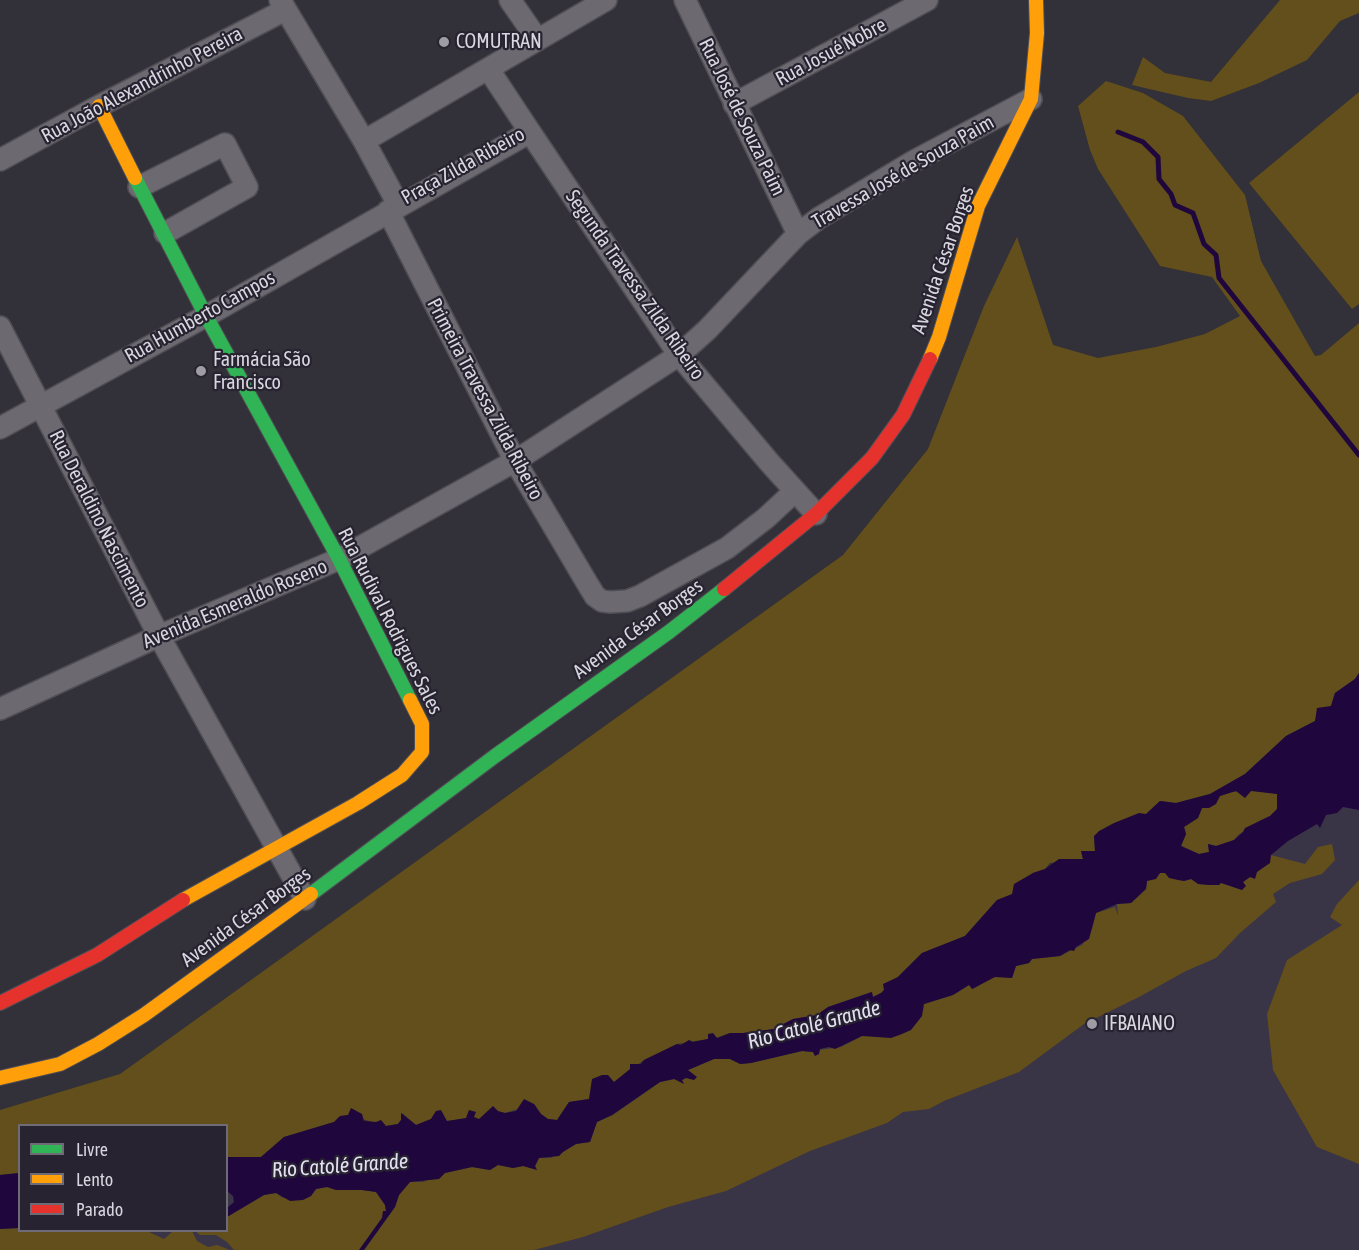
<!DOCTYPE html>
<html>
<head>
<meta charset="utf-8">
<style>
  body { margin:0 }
  #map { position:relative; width:1359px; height:1250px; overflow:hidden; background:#323038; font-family:"Asap Condensed",sans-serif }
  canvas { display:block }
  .legend { position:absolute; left:18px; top:1124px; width:210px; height:108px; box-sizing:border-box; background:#272330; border:2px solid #6e6b76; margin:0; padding:8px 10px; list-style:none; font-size:18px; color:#d8d6df }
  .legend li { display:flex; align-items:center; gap:12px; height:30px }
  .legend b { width:30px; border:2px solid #6e6b76 }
</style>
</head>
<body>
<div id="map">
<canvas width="1359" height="1250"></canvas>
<ul class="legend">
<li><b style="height:8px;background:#30b455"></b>Livre</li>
<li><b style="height:8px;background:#ff9f0a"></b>Lento</li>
<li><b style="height:8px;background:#e5322d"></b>Parado</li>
</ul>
</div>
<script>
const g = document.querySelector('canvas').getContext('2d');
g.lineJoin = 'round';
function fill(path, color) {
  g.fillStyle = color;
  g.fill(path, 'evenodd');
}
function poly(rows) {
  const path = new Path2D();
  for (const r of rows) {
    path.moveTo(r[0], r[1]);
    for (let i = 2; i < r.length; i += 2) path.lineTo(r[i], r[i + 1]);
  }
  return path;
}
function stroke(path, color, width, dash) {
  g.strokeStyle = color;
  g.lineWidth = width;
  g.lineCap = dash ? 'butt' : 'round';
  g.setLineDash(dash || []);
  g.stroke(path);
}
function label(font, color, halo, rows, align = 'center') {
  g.font = font + ' "Asap Condensed",sans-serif';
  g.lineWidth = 4.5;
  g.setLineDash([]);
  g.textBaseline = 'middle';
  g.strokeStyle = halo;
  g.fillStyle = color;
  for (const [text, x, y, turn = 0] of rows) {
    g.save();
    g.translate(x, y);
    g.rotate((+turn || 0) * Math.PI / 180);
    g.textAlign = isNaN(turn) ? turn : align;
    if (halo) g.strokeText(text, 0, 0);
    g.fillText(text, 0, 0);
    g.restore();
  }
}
const built = poly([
  [1359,773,1359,1250,0,1250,0,1208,19,1205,20,1230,226,1230,227,1176,678,1059]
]);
const green = poly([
  [1280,0,1359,0,1359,13,1340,21,1307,60,1259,83,1211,101,1188,98,1132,85,1143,57,1165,73,1211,82],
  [1106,81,1143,93,1183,116,1245,195,1261,261,1315,356,1321,355,1359,323,1359,673,1355,679,1335,693,1331,706,1315,721,1286,736,1245,774,1210,794,1176,803,1160,801,1146,814,1094,836,1095,851,1081,851,1083,859,1050,863,1045,869,1033,873,1012,895,997,900,965,936,922,953,881,993,873,997,871,992,828,1007,817,1015,793,1019,774,1029,743,1033,730,1033,717,1038,708,1034,708,1039,677,1044,644,1060,614,1082,592,1089,589,1099,569,1102,557,1120,548,1119,541,1114,534,1104,505,1113,491,1110,479,1119,473,1118,447,1121,436,1111,431,1119,416,1125,402,1113,401,1120,398,1124,386,1126,348,1115,339,1117,334,1122,284,1137,261,1157,227,1157,226,1126,20,1126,19,1173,0,1175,0,1110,120,1074,843,555,928,449,984,306,1017,237,1053,345,1098,358,1156,347,1205,334,1240,316,1212,277,1160,266,1098,169,1090,150,1078,106],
  [1359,92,1359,304,1352,309,1249,183],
  [1250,790,1278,794,1277,809,1270,816,1259,821,1238,835,1234,840,1216,846,1208,844,1209,852,1199,854,1181,846,1186,834,1184,827,1198,818,1202,808,1220,796,1230,792],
  [1332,844,1335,860,1322,874,1290,883,1273,894,1276,902,1240,933,1216,958,1186,971,1139,997,1084,1024,1019,1072,944,1101,929,1109,903,1112,887,1123,810,1151,726,1191,668,1207,583,1237,534,1250,364,1250,395,1207,399,1195,410,1182,423,1182,445,1173,472,1167,490,1170,498,1165,513,1168,523,1166,536,1169,535,1166,539,1158,551,1158,576,1144,590,1142,597,1122,613,1115,660,1082,674,1079,682,1080,686,1078,688,1070,714,1059,730,1059,741,1064,751,1063,802,1051,813,1052,815,1056,819,1050,841,1047,862,1036,876,1036,924,1004,953,995,969,985,973,989,995,976,1012,978,1016,966,1029,963,1032,959,1060,956,1082,945,1092,929,1096,913,1115,907,1118,916,1117,904,1131,903,1146,889,1147,881,1160,873,1165,873,1184,881,1191,879,1221,882,1242,890,1243,882,1257,872,1271,855,1305,864,1318,847],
  [1359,880,1359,1164,1317,1147,1273,1070,1267,1014,1287,960,1342,925,1330,917,1337,904],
  [327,1187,336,1190,362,1190,376,1192,385,1205,386,1212,359,1250,234,1250,227,1242,216,1235,200,1235,195,1231,226,1230,227,1217,264,1195,276,1193,283,1198,311,1196,316,1189],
  [19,1228,20,1230,34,1231,147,1231,164,1239,173,1231,192,1231,197,1241,208,1247,217,1245,230,1250,0,1250,0,1229]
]);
const water = poly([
  [1359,673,1359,810,1343,807,1337,813,1326,815,1320,828,1317,824,1288,841,1271,855,1270,863,1257,872,1255,879,1250,877,1243,882,1246,886,1242,890,1221,883,1219,885,1208,885,1198,884,1191,879,1184,881,1178,880,1169,878,1165,873,1160,873,1156,879,1147,881,1146,889,1131,903,1117,904,1096,913,1089,939,1076,947,1074,951,1070,950,1060,956,1032,959,1029,963,1016,966,1012,978,995,977,972,989,969,985,953,995,924,1004,922,1016,911,1030,902,1034,891,1038,862,1036,835,1049,829,1047,820,1049,819,1054,815,1056,813,1052,802,1051,751,1063,740,1064,730,1059,714,1059,688,1070,697,1077,694,1080,686,1078,682,1080,684,1084,674,1079,660,1082,612,1115,597,1122,590,1142,576,1144,563,1152,559,1156,539,1158,535,1166,537,1170,523,1166,513,1168,498,1165,490,1170,472,1167,445,1173,439,1179,410,1182,399,1195,395,1207,364,1250,359,1250,382,1218,383,1211,386,1211,385,1205,376,1192,362,1190,336,1190,327,1187,316,1189,311,1196,303,1200,290,1201,276,1193,264,1195,227,1217,227,1208,234,1202,233,1196,227,1191,227,1157,261,1157,284,1137,334,1122,340,1116,348,1115,351,1108,362,1114,364,1121,376,1122,381,1120,386,1126,398,1124,401,1120,401,1113,416,1125,431,1119,436,1111,441,1110,447,1121,466,1118,469,1110,476,1112,474,1117,479,1119,493,1106,498,1111,505,1113,516,1111,524,1099,534,1104,541,1114,548,1119,557,1120,569,1102,589,1099,592,1079,602,1075,608,1075,614,1082,630,1069,630,1064,641,1064,644,1060,677,1044,681,1045,689,1040,693,1042,708,1039,708,1034,713,1033,717,1038,730,1033,743,1033,774,1029,793,1019,817,1015,828,1007,872,992,873,997,881,993,884,990,883,984,898,977,922,953,965,936,997,900,1012,894,1014,884,1033,873,1045,869,1059,859,1083,859,1081,851,1095,851,1094,836,1099,831,1114,823,1139,813,1146,814,1160,801,1176,803,1210,794,1245,774,1286,736,1315,721,1317,708,1331,706,1335,693,1355,679],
  [1236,791,1245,798,1251,791,1277,794,1277,809,1270,816,1245,828,1243,832,1234,840,1216,846,1208,844,1209,852,1199,854,1181,846,1186,834,1184,827,1198,818,1202,808,1209,808,1216,804,1220,796],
  [19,1173,19,1228,0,1229,0,1175]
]);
const stream = poly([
  [1118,132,1143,142,1158,157,1159,179,1171,194,1175,205,1193,213,1204,244,1216,255,1219,278,1359,455]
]);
const street = poly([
  [280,0,364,141,399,206],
  [510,0,537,39],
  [685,0,798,234],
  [734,104,927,0],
  [530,132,679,355,769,462,816,514],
  [364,141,606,0],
  [0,160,99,106,285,10],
  [139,187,225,144,247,187,165,233],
  [388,211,515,461,587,583,595,596,602,601,610,602,627,601,640,596,727,548,766,518,795,491],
  [0,327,159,636,305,899],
  [0,428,206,316,530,132,489,70],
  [0,709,159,636,339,559,515,461,679,355,707,330,798,234,819,218,914,161,1031,99]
]);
const fast = poly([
  [135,178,206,316,339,559,410,700],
  [311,894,495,756,669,632,724,589]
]);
const slow = poly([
  [99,106,135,178],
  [930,359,939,337,978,206,1031,99,1037,33,1036,0],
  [183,900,358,803,402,775,422,752,422,724,410,700],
  [0,1078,60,1064,98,1044,144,1015,311,894]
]);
const jam = poly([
  [724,589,816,514,872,458,903,415,930,359],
  [0,1003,97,955,183,900]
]);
const markers = [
  [444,42,6,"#9e9ca5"],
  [201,371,6,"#9e9ca5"],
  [1092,1024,6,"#9e9ca5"]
];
const poiNames = [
  ["COMUTRAN",456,42],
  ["Farmácia São",213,360],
  ["Francisco",213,383],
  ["IFBAIANO",1104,1024]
];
const streetNames = [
  ["Rua Josué Nobre",831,52,-28],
  ["Rua João Alexandrinho Pereira",142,85,-28],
  ["Rua José de Souza Paim",742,117,64],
  ["Praça Zilda Ribeiro",463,166,-29],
  ["Travessa José de Souza Paim",903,172,-30],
  ["Avenida César Borges",943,260,-71],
  ["Segunda Travessa Zilda Ribeiro",635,285,55],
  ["Rua Humberto Campos",200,317,-29],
  ["Primeira Travessa Zilda Ribeiro",485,399,62],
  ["Rua Deraldino Nascimento",99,519,63],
  ["Avenida Esmeraldo Roseno",235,604,-23],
  ["Rua Rudival Rodrigues Sales",390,621,63],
  ["Avenida César Borges",638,629,-36],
  ["Avenida César Borges",246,917,-36]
];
const waterNames = [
  ["Rio Catolé Grande",814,1025,-15],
  ["Rio Catolé Grande",340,1166,-4]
];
fill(built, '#3a3447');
fill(green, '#634f1b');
fill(water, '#1f073d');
stroke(stream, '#1f073d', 5);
stroke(street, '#504e55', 24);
stroke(fast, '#504e55', 16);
stroke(slow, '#504e55', 16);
stroke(jam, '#504e55', 16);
stroke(street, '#6c6a70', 21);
stroke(fast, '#30b455', 14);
stroke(slow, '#ff9f0a', 14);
stroke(jam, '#e5322d', 14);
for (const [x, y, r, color] of markers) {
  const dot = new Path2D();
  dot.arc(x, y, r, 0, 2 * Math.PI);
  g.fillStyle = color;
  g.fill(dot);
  stroke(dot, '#272330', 2);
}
label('20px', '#d8d6df', '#272330', poiNames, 'left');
label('20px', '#d8d6df', '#272330', streetNames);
label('italic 21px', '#e4e0f3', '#272330', waterNames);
</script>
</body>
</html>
